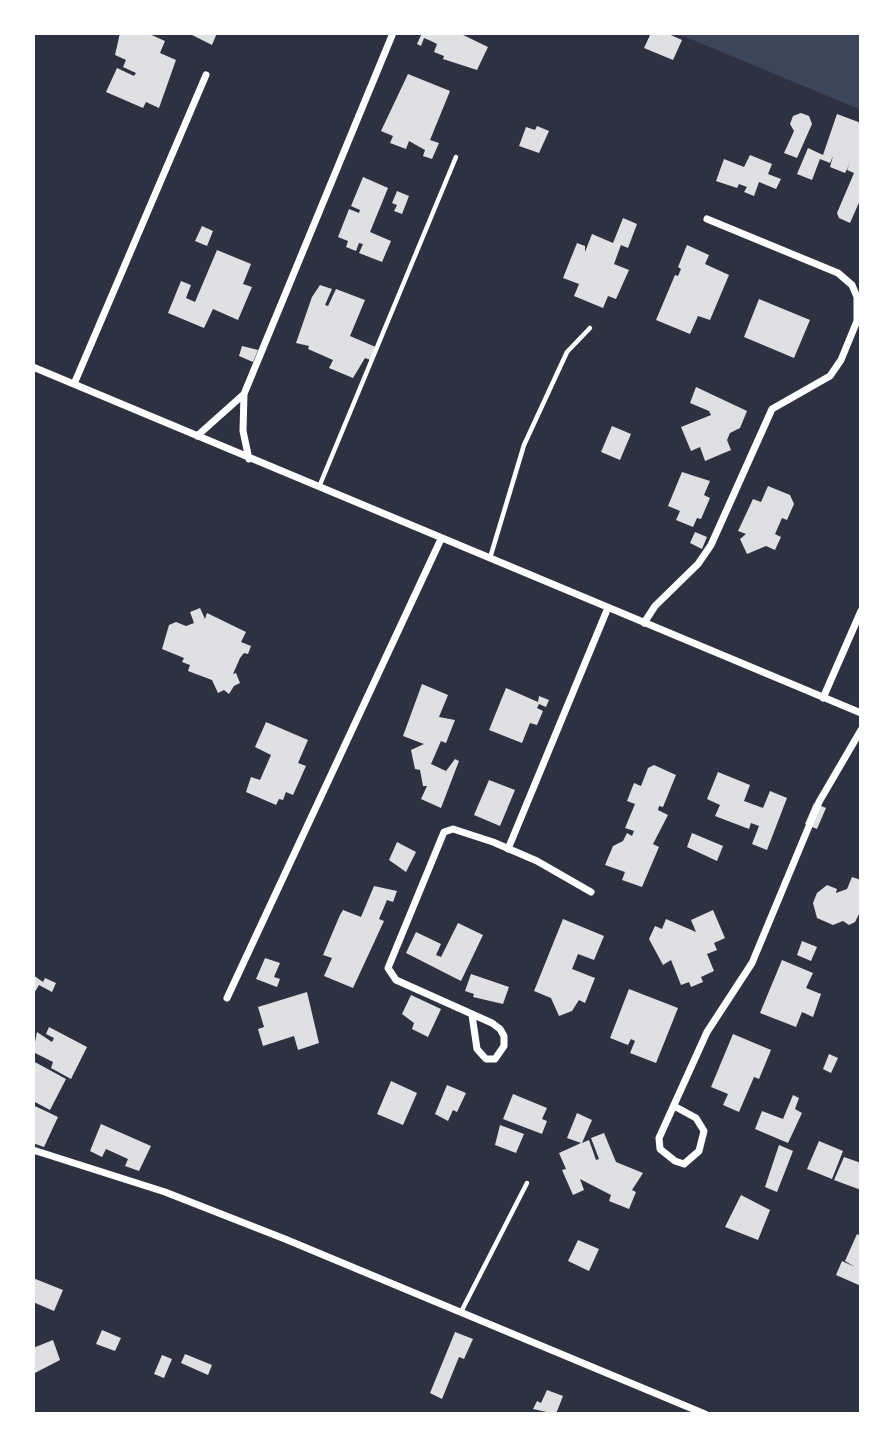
<!DOCTYPE html>
<html>
<head>
<meta charset="utf-8">
<style>
  body { margin:0 }
  #map { position:relative; width:894px; height:1447px; overflow:hidden; background:#2d3142; font-family:Inter,sans-serif }
  canvas { display:block }
  .frame { position:absolute; inset:0; border:35px solid #fff; pointer-events:none }
</style>
</head>
<body>
<div id="map">
<canvas width="894" height="1447"></canvas>
<div class="frame"></div>
</div>
<script>
const g = document.querySelector('canvas').getContext('2d');
g.lineJoin = 'round';
function fill(path, color) {
  g.fillStyle = color;
  g.fill(path, 'evenodd');
}
function poly(rows) {
  const path = new Path2D();
  for (const r of rows) {
    path.moveTo(r[0], r[1]);
    for (let i = 2; i < r.length; i += 2) path.lineTo(r[i], r[i + 1]);
  }
  return path;
}
function stroke(path, color, width, dash) {
  g.strokeStyle = color;
  g.lineWidth = width;
  g.lineCap = dash ? 'butt' : 'round';
  g.setLineDash(dash || []);
  g.stroke(path);
}
const green = poly([
  [676,33,861,33,861,110]
]);
const building = poly([
  [120,33,147,33,165,41,160,53,176,60,159,108,146,102,143,108,106,92,117,68,134,76,136,73,123,67,126,60,115,55],
  [188,33,217,33,212,45],
  [422,33,459,33,488,47,477,70,443,59,444,56,434,52,437,44,431,41,424,38,421,46,417,44],
  [651,33,666,33,682,40,673,60,644,48],
  [408,74,450,91,430,140,439,143,432,159,423,156,425,150,409,141,406,149,390,143,393,136,381,131],
  [801,113,809,116,812,124,797,158,784,153,794,131,790,124,793,116],
  [837,114,861,123,861,198,850,223,839,218,837,213,854,173,847,170,850,163,845,173,830,167,833,156,830,163,820,159,812,180,797,174,808,148,823,155],
  [537,126,549,131,539,153,519,146,526,127,535,130],
  [750,155,772,164,768,174,781,179,776,189,759,182,754,196,744,192,747,187,739,184,737,188,716,181,724,159,744,167],
  [363,177,388,188,370,232,391,241,382,262,359,253,363,244,359,243,356,251,346,247,348,241,338,237,349,209,359,213,360,210,351,206],
  [397,191,409,196,402,214,394,211,397,205,392,203],
  [623,218,637,224,628,248,621,245,614,264,629,270,616,299,608,296,603,308,574,296,579,284,563,278,577,243,585,246,585,252,592,234,613,243],
  [202,226,213,231,207,246,195,241],
  [687,245,709,255,705,264,729,275,710,320,698,316,690,334,656,320,675,275,678,276,681,269,678,267],
  [217,250,251,264,243,284,252,287,238,320,213,309,204,328,168,313,181,281,191,285,186,298,195,302],
  [320,285,332,289,325,305,328,306,336,289,365,300,350,336,378,348,373,361,365,358,353,378,329,368,333,360,308,349,309,346,296,343,312,297],
  [759,299,810,320,794,358,744,337],
  [242,346,258,350,253,362,239,356],
  [696,387,747,411,740,428,730,433,727,440,731,450,705,461,700,447,691,451,681,427,711,415,709,411,690,403],
  [612,426,631,434,620,460,601,452],
  [682,472,710,481,704,495,710,498,701,519,697,518,693,527,676,520,680,511,668,506],
  [768,486,790,495,794,504,787,520,782,518,775,534,781,537,775,550,766,546,747,554,740,539,746,534,738,531,753,499,761,502],
  [695,532,707,537,702,549,690,543],
  [200,608,205,619,207,613,246,632,241,642,251,646,248,654,244,653,240,658,233,674,236,673,240,683,234,686,229,694,224,690,218,693,212,680,188,671,190,665,182,662,184,658,162,649,169,625,176,622,186,626,194,623,190,612],
  [422,684,448,695,439,717,455,720,446,743,441,741,431,764,446,771,455,759,459,761,441,808,421,799,427,786,423,786,420,770,415,769,411,750,424,744,403,736],
  [506,688,538,702,539,696,549,700,546,707,539,704,537,708,543,711,537,725,530,723,522,743,489,730],
  [266,722,308,740,298,763,306,766,293,795,286,792,283,800,279,799,276,805,246,792,251,777,260,780,271,755,255,747],
  [654,765,676,775,663,807,659,806,658,810,668,815,653,844,659,847,642,887,622,880,625,872,605,865,613,846,623,841,627,833,632,836,634,831,625,828,635,804,627,801,634,783,641,786,648,768],
  [718,772,750,785,744,801,763,808,770,791,787,798,767,850,752,844,759,826,751,823,749,829,715,816,720,805,707,799],
  [489,780,515,790,500,826,474,815],
  [814,803,826,808,817,829,805,824],
  [692,833,723,846,717,861,687,847],
  [397,842,416,852,406,872,389,860],
  [852,877,861,880,861,910,855,922,849,925,843,921,833,925,817,918,813,903,817,893,827,885,837,889,836,893,847,889],
  [374,886,397,891,393,902,387,900,379,919,384,921,353,988,324,976,332,958,323,955,340,915,343,910,361,917],
  [713,910,725,938,714,943,717,950,707,954,714,971,701,977,703,982,691,987,689,982,681,985,671,960,663,965,649,939,655,926,662,929,666,919,696,932,691,920],
  [563,919,604,936,594,960,578,954,572,969,595,978,585,1003,579,1000,572,1011,559,1016,551,998,534,991],
  [458,923,483,935,461,981,406,953,416,932,441,944,436,955,441,957],
  [802,941,817,947,811,961,797,955],
  [265,958,280,963,274,977,280,979,277,987,256,979],
  [782,960,813,973,806,988,821,994,813,1017,802,1012,796,1027,760,1013],
  [471,974,509,987,503,1004,473,997,474,994,465,991],
  [33,975,43,982,45,978,56,983,52,992,39,985,33,995],
  [629,989,678,1008,656,1063,630,1053,635,1041,631,1039,628,1045,610,1038],
  [307,992,319,1043,298,1050,294,1036,263,1046,258,1029,264,1027,258,1007],
  [411,995,441,1009,428,1037,412,1029,414,1023,402,1014],
  [49,1027,87,1047,71,1079,51,1068,53,1062,33,1052,37,1032,52,1042,54,1038,46,1034],
  [733,1034,771,1050,759,1079,754,1077,739,1112,723,1105,728,1094,711,1087],
  [829,1054,838,1058,831,1073,823,1069],
  [33,1061,66,1079,50,1110,33,1101],
  [391,1081,417,1093,403,1125,377,1114],
  [447,1085,466,1093,457,1112,453,1110,448,1121,435,1114],
  [513,1094,547,1108,542,1119,547,1121,542,1134,503,1119],
  [793,1095,799,1098,795,1109,802,1113,788,1143,755,1129,762,1111,783,1119],
  [35,1106,58,1117,44,1147,33,1143],
  [577,1113,592,1120,582,1143,589,1140,596,1160,599,1159,591,1138,604,1133,616,1162,643,1173,632,1190,636,1192,629,1209,609,1201,611,1195,580,1179,584,1190,573,1195,562,1170,566,1169,559,1153,581,1143,567,1138],
  [101,1124,151,1146,139,1171,125,1166,128,1159,106,1149,102,1157,90,1151],
  [500,1125,524,1134,516,1153,495,1145],
  [819,1141,843,1151,832,1179,807,1169],
  [779,1145,793,1151,777,1192,765,1187],
  [844,1157,861,1163,861,1190,834,1180],
  [741,1195,770,1210,758,1240,725,1227],
  [857,1234,861,1236,861,1286,836,1275,842,1261,855,1267,845,1261],
  [578,1240,599,1249,589,1271,568,1261],
  [33,1278,63,1290,54,1311,33,1302],
  [102,1330,121,1338,115,1351,96,1344],
  [455,1332,473,1339,464,1359,459,1357,442,1399,430,1393],
  [53,1340,60,1360,33,1374,33,1348],
  [185,1354,212,1365,208,1375,181,1363],
  [162,1355,172,1359,164,1378,154,1374],
  [547,1390,563,1396,556,1414,533,1409,537,1401,541,1403]
]);
const service = poly([
  [319,487,456,157],
  [490,558,524,445,567,352,590,328],
  [461,1312,527,1183]
]);
const minor = poly([
  [33,367,861,713],
  [74,384,206,75],
  [197,436,244,394],
  [249,459,243,431,244,394,393,33],
  [644,623,655,606,698,564,711,545,772,409,830,376,841,360,857,321,857,297,852,285,838,273,707,219],
  [823,698,861,611],
  [508,849,607,610],
  [227,998,441,539],
  [472,1015,477,1049,486,1059,495,1059,504,1046,504,1036,500,1029,492,1023,396,980,388,968,444,832,453,829,493,842,537,861,591,892],
  [674,1106,696,1118,704,1131,699,1151,684,1164,675,1161,660,1149,659,1138,707,1032,752,963,819,802,861,730],
  [33,1150,165,1192,285,1239,705,1414]
]);
fill(green, '#3c4559');
fill(building, '#e0e0e3');
stroke(service, '#fff', 4.5);
stroke(minor, '#fff', 7);
</script>
</body>
</html>
